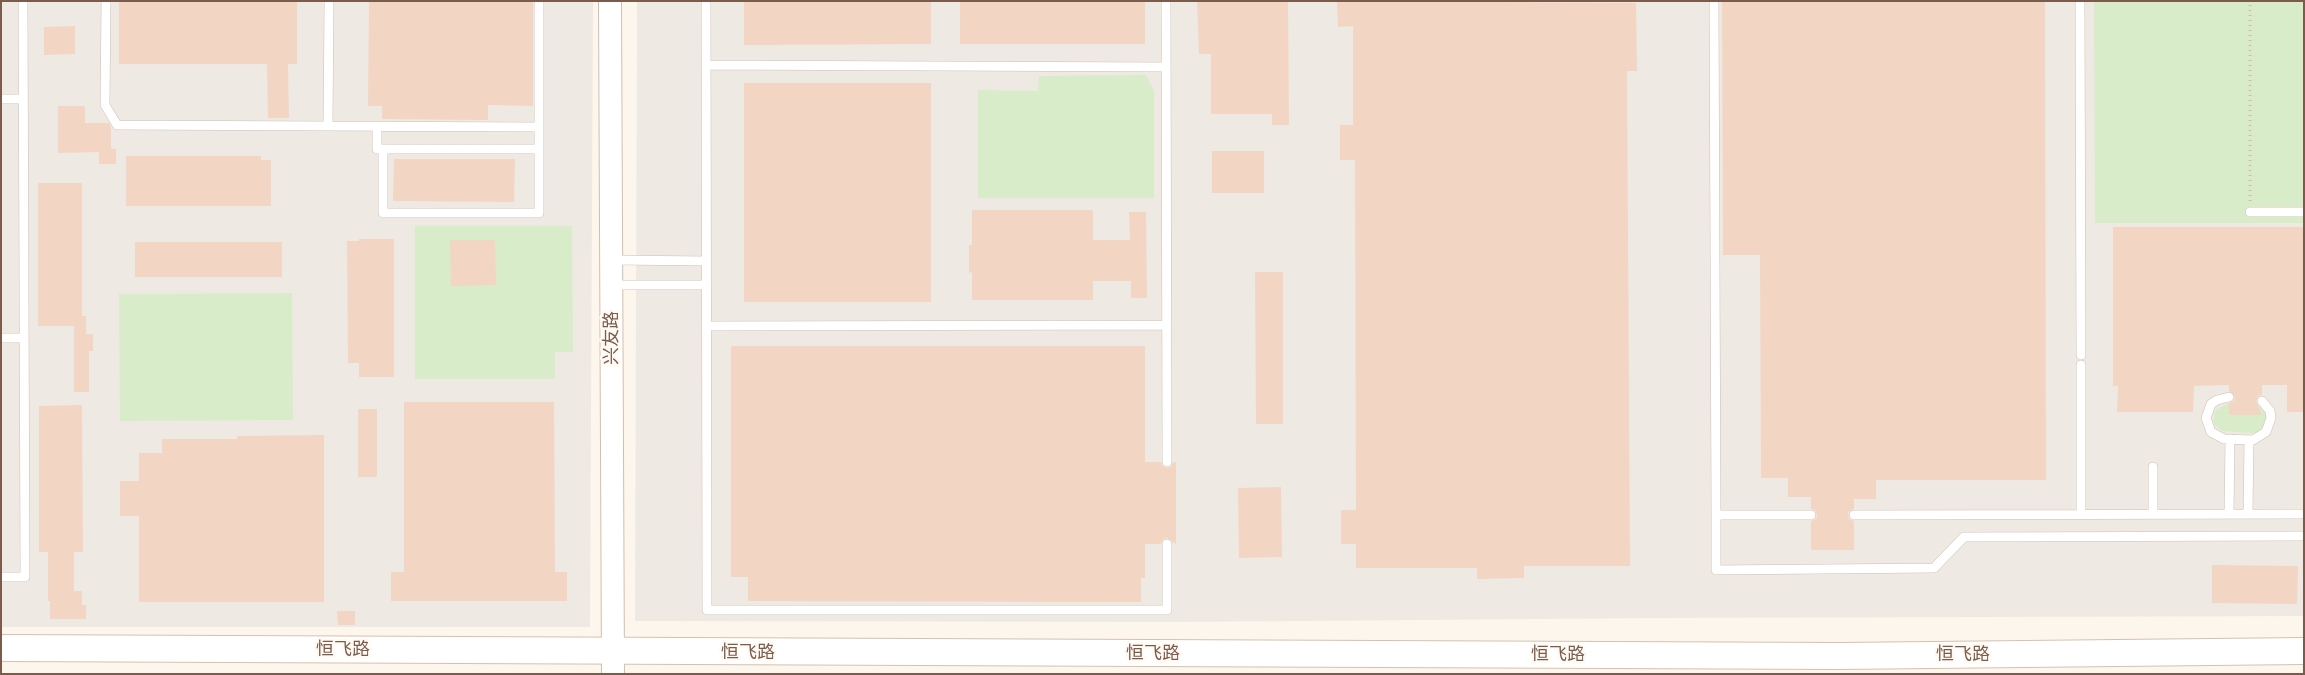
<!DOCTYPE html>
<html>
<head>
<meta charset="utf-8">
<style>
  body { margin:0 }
  #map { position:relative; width:2305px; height:675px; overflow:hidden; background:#fdf6ec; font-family:Rubik,sans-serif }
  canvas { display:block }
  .frame { position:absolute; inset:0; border:2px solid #7a5c4d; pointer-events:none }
</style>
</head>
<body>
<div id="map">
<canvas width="2305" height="675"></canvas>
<div class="frame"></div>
</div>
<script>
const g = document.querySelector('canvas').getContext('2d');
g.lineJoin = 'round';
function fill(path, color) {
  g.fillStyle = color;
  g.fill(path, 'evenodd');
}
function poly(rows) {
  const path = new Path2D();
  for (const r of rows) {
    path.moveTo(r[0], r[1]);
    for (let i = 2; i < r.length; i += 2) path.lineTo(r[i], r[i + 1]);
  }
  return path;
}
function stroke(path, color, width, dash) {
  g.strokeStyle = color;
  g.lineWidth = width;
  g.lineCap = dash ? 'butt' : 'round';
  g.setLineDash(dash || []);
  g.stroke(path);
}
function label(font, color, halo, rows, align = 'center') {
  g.font = font + ' Rubik,"Noto Sans SC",sans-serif';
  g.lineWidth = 5;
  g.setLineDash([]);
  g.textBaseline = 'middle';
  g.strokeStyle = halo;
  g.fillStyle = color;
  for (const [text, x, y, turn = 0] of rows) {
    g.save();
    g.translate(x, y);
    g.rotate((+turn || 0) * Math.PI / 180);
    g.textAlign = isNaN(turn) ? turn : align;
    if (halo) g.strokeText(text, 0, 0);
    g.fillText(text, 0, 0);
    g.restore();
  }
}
const industrial = poly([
  [1,1,593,1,590,627,1,627],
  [637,1,2304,1,2304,616,1658,618,1182,622,635,621]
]);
const green = poly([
  [2094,1,2304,1,2304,223,2095,223],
  [1146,75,1154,91,1154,198,978,198,978,90,1038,91,1039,76],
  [415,226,572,226,573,352,555,352,555,379,415,379],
  [292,293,293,420,120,421,119,294],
  [2227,404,2257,405,2266,413,2266,424,2258,432,2252,433,2222,431,2214,424,2214,413,2217,409]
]);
const building = poly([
  [119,1,297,1,297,64,288,64,289,118,268,118,267,64,119,64],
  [369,1,533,1,533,106,488,105,488,120,382,119,382,106,368,106],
  [744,1,931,1,931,44,744,45],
  [960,1,1145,1,1145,44,960,44],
  [1197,1,1288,1,1289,125,1272,125,1272,114,1211,114,1211,54,1199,54],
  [1337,1,1636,3,1637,71,1627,71,1630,566,1524,566,1524,578,1477,579,1477,568,1356,568,1356,544,1341,544,1341,510,1356,510,1355,160,1340,160,1340,125,1353,125,1353,26,1338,27],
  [1722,1,2045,1,2046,480,1876,480,1876,499,1854,499,1854,509,1848,512,1849,519,1854,521,1854,550,1811,550,1811,521,1816,519,1817,515,1815,510,1811,509,1811,497,1788,497,1788,478,1761,478,1760,255,1723,255],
  [75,26,75,54,44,55,44,27],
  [744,83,931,83,931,302,744,302],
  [58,106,85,106,85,123,109,123,111,128,111,149,116,149,116,164,99,164,99,152,58,153],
  [1212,151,1264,151,1264,193,1212,193],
  [126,156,261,156,261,160,271,160,271,206,126,206],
  [394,159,515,159,514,202,393,201],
  [38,183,82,183,82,316,86,316,86,334,93,334,93,351,89,351,89,392,74,392,74,326,38,326],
  [972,210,1093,210,1093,240,1130,240,1129,212,1146,212,1147,298,1131,298,1131,281,1093,281,1093,300,972,300,972,272,969,273,969,245,972,245],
  [2113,227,2304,227,2304,412,2287,412,2287,385,2262,385,2262,395,2258,396,2256,401,2262,415,2229,415,2229,403,2234,401,2235,396,2229,391,2229,385,2194,386,2193,412,2117,412,2118,386,2113,386],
  [359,239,394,239,394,377,359,377,359,363,348,363,347,241,359,241],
  [450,240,495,240,496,285,451,286],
  [135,242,282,242,282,277,135,277],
  [1255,272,1283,272,1283,424,1256,424],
  [731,346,1145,346,1145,462,1161,462,1162,466,1167,468,1171,467,1173,462,1176,462,1176,544,1167,538,1163,539,1161,544,1145,544,1145,578,1141,578,1141,602,748,601,748,577,731,577],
  [404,402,554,402,555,572,567,572,567,601,391,601,391,572,404,572],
  [82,405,83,552,74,552,74,591,82,591,82,605,86,605,86,619,50,619,50,601,48,601,48,552,39,552,39,406],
  [358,409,377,409,377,477,358,477],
  [324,435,324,602,139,602,139,516,120,516,120,481,139,481,139,453,162,453,162,439,237,439,237,436],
  [1281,487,1282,557,1239,558,1238,488],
  [2212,565,2298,566,2297,604,2212,603],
  [337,611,355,611,355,625,338,625]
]);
const path = poly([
  [2250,201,2250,1]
]);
const service = poly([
  [106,1,105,105,117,125,539,127,539,1],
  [706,1,707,610,1167,610,1167,544],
  [1166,1,1167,462],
  [1714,1,1716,515,1811,515],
  [2080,1,2081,355],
  [706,65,1166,67],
  [1,99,23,99],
  [328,126,329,1],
  [377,126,377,149,539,149,539,127],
  [383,149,383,213,539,213,539,149],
  [2250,212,2304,212],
  [612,260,707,261],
  [612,285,707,285],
  [707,326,1167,325],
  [1,338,24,338],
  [2081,365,2081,514],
  [2229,397,2217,400,2211,404,2206,418,2211,432,2224,439,2253,440,2266,432,2271,418,2270,411,2262,401],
  [2153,467,2153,514],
  [2229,514,2230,439],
  [2248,514,2249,440],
  [1716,515,1716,570,1934,568,1964,537,2304,536],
  [1854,515,2304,514],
  [1,577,25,577,23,1]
]);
const tertiary = poly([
  [610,1,613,674]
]);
const secondary = poly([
  [1,648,1839,656,2304,651]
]);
const streetNames = [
  ["兴友路",612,338,-90],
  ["恒飞路",343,650],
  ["恒飞路",748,653],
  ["恒飞路",1153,654],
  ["恒飞路",1558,655],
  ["恒飞路",1963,655]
];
fill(industrial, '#efe9e4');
fill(green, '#d8ecc9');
fill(building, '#f3d5c3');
stroke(service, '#d1beb0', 10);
stroke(tertiary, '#d1beb0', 24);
stroke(secondary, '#d6c0b0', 28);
stroke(path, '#d9b8a5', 3, [1, 4]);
stroke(service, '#fff', 9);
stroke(tertiary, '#fff', 22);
stroke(secondary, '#fff', 26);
label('18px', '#7a5c4d', '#fffaf3', streetNames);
</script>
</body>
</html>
